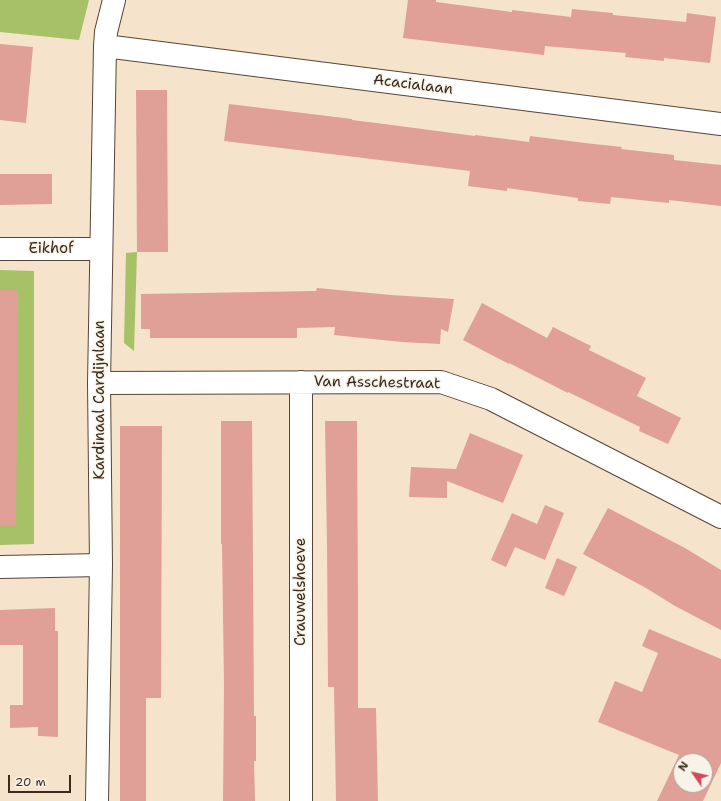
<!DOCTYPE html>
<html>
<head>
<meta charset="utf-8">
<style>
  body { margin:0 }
  #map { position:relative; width:721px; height:801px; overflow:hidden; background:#f5e3cb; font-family:"Shantell Sans",sans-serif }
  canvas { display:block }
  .north { position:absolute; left:673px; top:753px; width:40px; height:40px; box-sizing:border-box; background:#f7f3e8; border:1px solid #aca397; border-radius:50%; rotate:304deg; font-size:11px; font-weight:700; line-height:16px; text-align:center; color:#3b2a1e }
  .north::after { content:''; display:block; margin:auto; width:14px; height:18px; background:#d1495b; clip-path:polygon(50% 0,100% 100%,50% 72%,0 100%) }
  .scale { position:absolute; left:8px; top:775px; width:63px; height:18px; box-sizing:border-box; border:2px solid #3b2a1e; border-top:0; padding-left:5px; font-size:12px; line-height:14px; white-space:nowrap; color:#3b2a1e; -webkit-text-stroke:3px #f7f3e8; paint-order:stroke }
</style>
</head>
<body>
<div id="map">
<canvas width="721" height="801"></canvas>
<div class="north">N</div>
<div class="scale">20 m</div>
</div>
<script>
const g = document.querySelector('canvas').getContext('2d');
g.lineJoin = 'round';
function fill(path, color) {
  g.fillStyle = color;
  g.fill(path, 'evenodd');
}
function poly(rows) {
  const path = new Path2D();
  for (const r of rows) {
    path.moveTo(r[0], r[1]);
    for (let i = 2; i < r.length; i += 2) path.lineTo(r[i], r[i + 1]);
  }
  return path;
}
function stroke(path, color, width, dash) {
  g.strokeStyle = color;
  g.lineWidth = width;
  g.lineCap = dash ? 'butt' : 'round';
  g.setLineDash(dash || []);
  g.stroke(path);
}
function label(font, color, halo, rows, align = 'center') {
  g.font = font + ' "Shantell Sans",sans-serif';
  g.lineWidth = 3;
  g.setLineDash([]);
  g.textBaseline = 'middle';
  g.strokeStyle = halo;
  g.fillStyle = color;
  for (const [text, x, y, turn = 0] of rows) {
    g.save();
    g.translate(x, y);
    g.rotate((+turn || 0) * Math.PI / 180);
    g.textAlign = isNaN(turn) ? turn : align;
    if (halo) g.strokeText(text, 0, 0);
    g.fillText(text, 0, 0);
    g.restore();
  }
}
const green = poly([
  [0,0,89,0,79,40,0,32],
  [137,252,134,351,124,343,126,253],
  [0,270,34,271,34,544,0,545,0,526,16,526,0,290]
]);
const building = poly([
  [408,0,436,0,436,2,512,12,512,10,571,17,572,9,613,13,613,15,686,22,687,13,716,17,710,63,664,58,664,61,625,57,626,53,545,46,544,55,403,38],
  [0,44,33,47,26,123,0,120],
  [136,90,167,90,168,252,137,252],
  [229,104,352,119,352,120,392,125,475,136,475,135,529,142,530,136,585,143,622,147,621,149,674,155,674,160,721,165,721,206,669,200,669,203,611,197,610,204,578,201,578,198,507,188,507,191,468,186,470,171,224,141],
  [0,174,52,174,52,204,0,205],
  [317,288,391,295,454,299,448,332,441,329,440,344,402,342,334,335,335,327,297,328,297,338,150,338,150,329,141,329,141,294,316,291],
  [0,290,18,290,16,526,0,526],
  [482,303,547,338,553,327,591,346,589,350,646,378,637,396,681,418,668,444,639,431,640,427,568,392,568,393,509,363,509,364,463,340],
  [221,421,252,421,254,716,256,716,256,761,254,761,255,801,223,801,224,686,222,544,221,544],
  [325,421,357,421,358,605,358,708,376,708,378,801,336,801,334,687,328,687,327,544],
  [120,426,162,426,161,698,146,698,146,801,120,801],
  [470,433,523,455,503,503,447,481,447,498,409,497,411,467,456,469],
  [545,505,564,513,545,560,515,547,506,567,491,560,512,513,537,524],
  [608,508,685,548,721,570,721,630,675,606,646,588,583,554],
  [557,558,577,567,564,596,545,588],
  [55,608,55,631,58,631,58,737,38,736,38,727,10,728,10,705,23,705,23,645,0,645,0,610],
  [649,629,721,659,721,763,703,801,657,801,679,755,598,722,615,681,642,692,658,653,642,646],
  [681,761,705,761,705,785,681,785]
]);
const minor = poly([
  [105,46,721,124],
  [0,249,101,249],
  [99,383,441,382,491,399,721,517],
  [0,567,101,565],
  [97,801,101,565,99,383,105,46,106,32,114,0],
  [301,801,301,382]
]);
const streetNames = [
  ["Acacialaan",413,85,7],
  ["Eikhof",51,249],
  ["Van Asschestraat",377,383,1],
  ["Kardinaal Cardijnlaan",100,400,-90],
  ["Crauwelshoeve",301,592,-90]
];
fill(green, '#a7c167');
fill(building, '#e0a098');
stroke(minor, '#574638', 24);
stroke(minor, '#fff', 22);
label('15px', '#3b2a1e', '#f7f3e8', streetNames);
</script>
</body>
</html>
